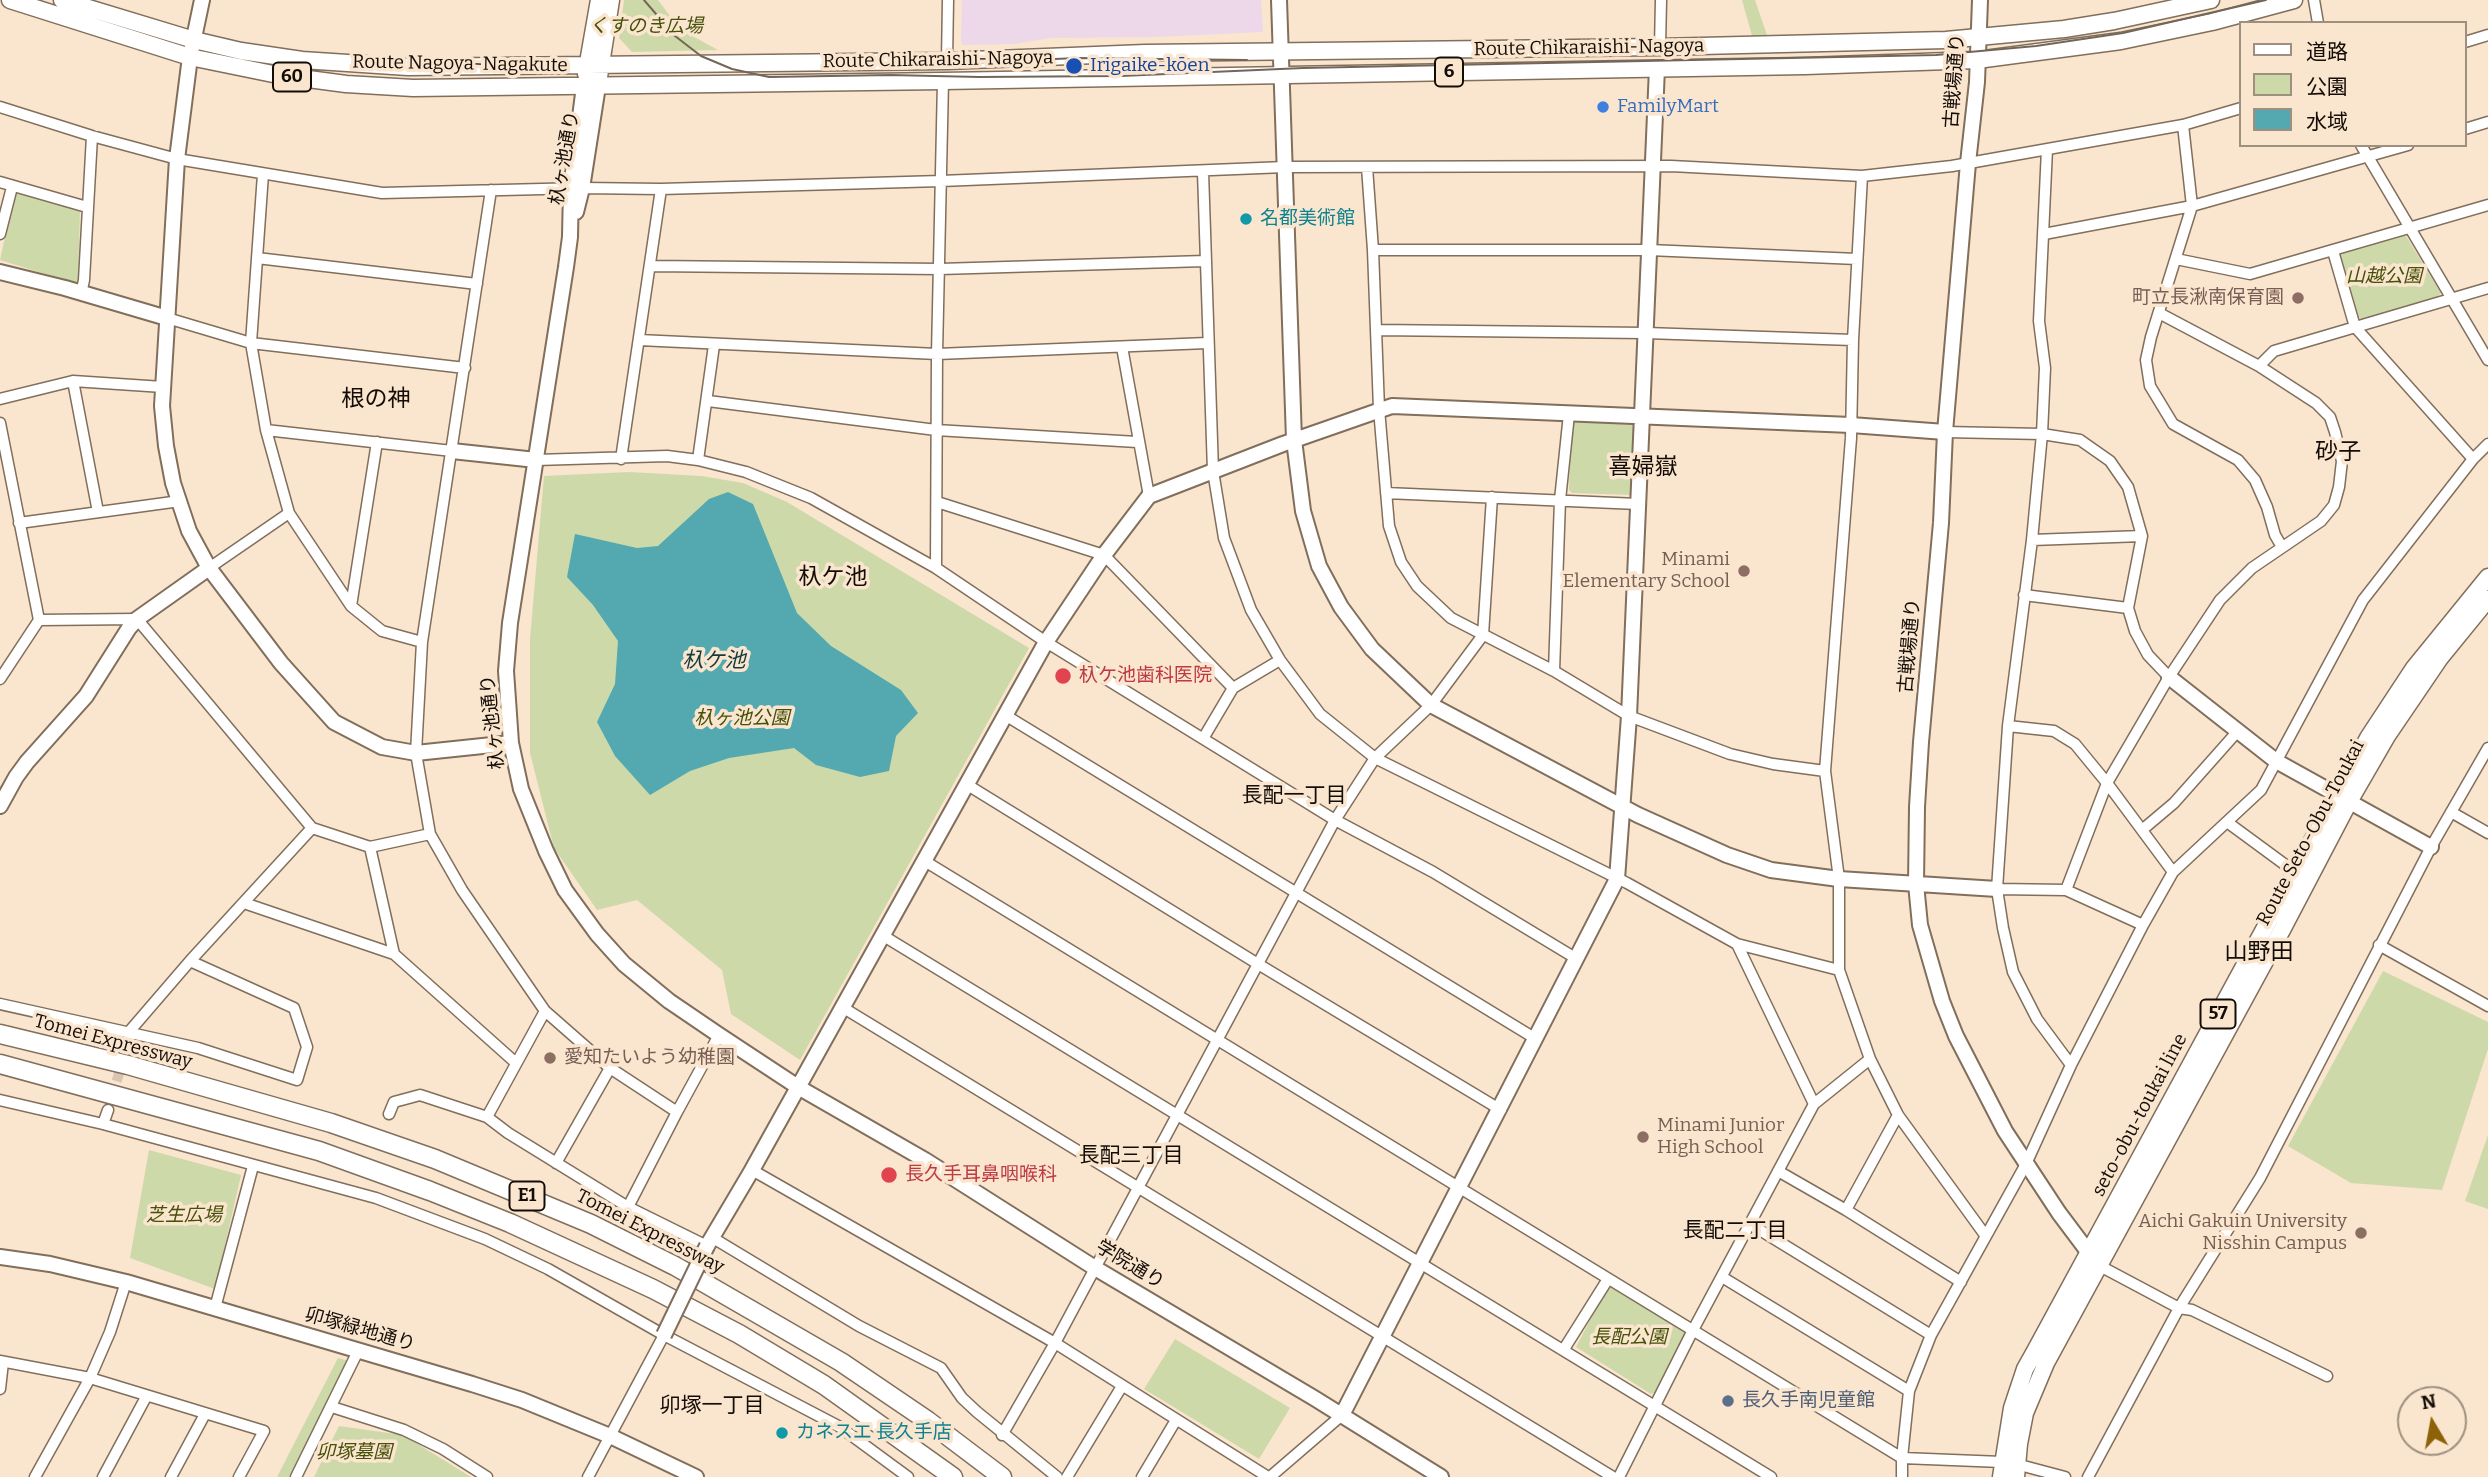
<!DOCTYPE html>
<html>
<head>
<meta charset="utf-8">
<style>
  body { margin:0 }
  #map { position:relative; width:2488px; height:1477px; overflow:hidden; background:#fae5cf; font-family:Bitter,"Noto Sans JP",serif }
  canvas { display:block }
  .legend { position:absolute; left:2239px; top:21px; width:228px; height:126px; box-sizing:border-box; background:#fae5cf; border:2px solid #9e8f7f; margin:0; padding:9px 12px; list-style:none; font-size:21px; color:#140d06 }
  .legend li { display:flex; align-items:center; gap:14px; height:35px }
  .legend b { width:35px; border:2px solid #9e8f7f }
  .north { position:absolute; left:2397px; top:1386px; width:70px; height:70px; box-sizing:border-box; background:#fae5cf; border:2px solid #9e8f7f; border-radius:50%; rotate:350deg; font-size:19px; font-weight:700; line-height:28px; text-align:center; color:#140d06 }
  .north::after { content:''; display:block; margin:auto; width:24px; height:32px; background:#8d6107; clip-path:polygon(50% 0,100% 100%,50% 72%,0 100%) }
</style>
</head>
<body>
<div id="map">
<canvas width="2488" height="1477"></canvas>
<ul class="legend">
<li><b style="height:9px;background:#fff"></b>道路</li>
<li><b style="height:19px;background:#ced9a9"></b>公園</li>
<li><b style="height:19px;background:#53a9af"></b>水域</li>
</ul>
<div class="north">N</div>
</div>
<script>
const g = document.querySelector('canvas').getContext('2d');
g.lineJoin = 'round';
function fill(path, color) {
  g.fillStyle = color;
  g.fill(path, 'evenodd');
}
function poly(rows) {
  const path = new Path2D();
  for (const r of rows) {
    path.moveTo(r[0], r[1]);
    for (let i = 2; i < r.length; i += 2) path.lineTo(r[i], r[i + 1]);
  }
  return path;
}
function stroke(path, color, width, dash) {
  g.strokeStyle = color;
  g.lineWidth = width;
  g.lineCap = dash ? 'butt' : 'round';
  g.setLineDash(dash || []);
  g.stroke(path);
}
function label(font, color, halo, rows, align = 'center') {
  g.font = font + ' Bitter,"Noto Sans JP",serif';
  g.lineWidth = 7;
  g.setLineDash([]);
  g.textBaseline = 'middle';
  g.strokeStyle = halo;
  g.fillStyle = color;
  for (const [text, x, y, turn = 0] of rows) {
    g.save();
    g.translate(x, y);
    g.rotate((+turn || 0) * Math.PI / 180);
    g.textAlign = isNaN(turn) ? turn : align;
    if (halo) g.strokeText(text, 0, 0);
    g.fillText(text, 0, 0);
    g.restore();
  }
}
const commercial = poly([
  [962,0,1261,0,1263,32,1156,37,1050,38,1014,44,963,45,961,40]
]);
const green = poly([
  [624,0,658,0,673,20,687,33,718,50,632,52,619,38],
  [1742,0,1755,0,1768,38,1753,39],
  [15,191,80,210,78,281,74,283,0,260],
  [2402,235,2406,236,2441,293,2437,297,2362,319,2357,317,2339,256,2342,252],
  [1574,419,1631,420,1636,426,1632,495,1572,493,1569,490,1571,421],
  [629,472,702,476,743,483,787,502,1029,648,800,1060,731,1014,722,970,637,900,597,910,554,848,530,753,530,639,544,476],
  [2383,971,2488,1022,2488,1049,2442,1190,2351,1183,2288,1146],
  [2488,1135,2488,1209,2465,1201],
  [149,1150,241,1175,215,1289,130,1258],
  [1611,1285,1685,1329,1686,1333,1659,1391,1651,1394,1576,1347,1608,1286],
  [1175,1339,1290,1408,1259,1459,1144,1389],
  [338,1358,349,1361,289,1477,277,1477],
  [339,1426,403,1435,471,1477,314,1477]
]);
const water = poly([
  [728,492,753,504,797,613,831,646,901,690,918,713,896,736,889,771,860,777,816,765,794,748,729,758,690,771,650,795,615,756,597,722,615,684,618,641,593,605,567,577,575,534,637,548,658,546,709,499]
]);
const streetTunnel = poly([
  [108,1110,130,1037]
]);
const street = poly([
  [2314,0,2318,23],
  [2465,42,2488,35],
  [1660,47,1661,0],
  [947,61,948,0],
  [0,107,92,136,177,159,382,193,582,188,661,189,941,181,1285,167,1671,166,1862,176,1952,166,2183,125,2241,108],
  [2183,125,2192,206,2151,337,2146,360,2150,386,2173,424,2238,460,2255,480,2267,507,2275,535,2282,547],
  [2465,129,2488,122],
  [2361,145,2488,360],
  [2047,149,2039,321,2045,368,2042,434,2032,540,2008,726,1997,889,2003,928,2013,972,2037,1019,2071,1065],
  [1367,167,1373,250,1379,409,1389,526,1401,562,1417,586,1451,618,1554,671,1629,716,1730,754,1773,764,1825,771],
  [1203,172,1213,471,1224,538,1251,610,1280,660,1320,714,1375,758,1627,883,1737,944,1839,970],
  [263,174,251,343,266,430,289,513,351,606,382,631,422,642],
  [1862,176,1853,340,1851,438,1825,771,1839,879,1839,970,1870,1059,1898,1115,1985,1235],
  [0,182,87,207],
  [491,190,422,642,416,753,430,834,462,890,545,1011,610,1068,677,1112],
  [0,234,12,187],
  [2044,234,2192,206,2408,145],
  [1373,250,1649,250,1857,259],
  [2333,251,2355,327,2473,459],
  [257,258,477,284],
  [2176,259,2250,274,2488,205],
  [651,266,940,269,1205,261],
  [81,294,84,280,92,136],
  [167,318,251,343,465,368],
  [1376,330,1646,333,1853,340],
  [639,340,937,354,1207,343],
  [1122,347,1149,496],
  [2259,366,2274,351,2488,288],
  [73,381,98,512],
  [0,399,73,381,163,387],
  [708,401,936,430,1137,442],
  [0,423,39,620,0,679],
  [266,430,452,451],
  [1945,432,2042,434,2080,440,2110,461,2128,487,2142,536,2128,608,2135,631,2148,655,2169,677],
  [621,459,661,189],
  [536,460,667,456,698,460,746,472,811,498,936,568,1046,642,1335,820,1433,872,1577,959],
  [698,460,714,345],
  [1386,493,1638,504],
  [937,502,1104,555,1233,688],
  [19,523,180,501],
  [2032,540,2142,536],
  [209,568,289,513],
  [936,568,937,354,943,81],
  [2024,595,2128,608],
  [351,606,377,442],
  [39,620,137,619,312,828,370,847,430,834],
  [1554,671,1560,500,1569,414],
  [1005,715,1536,1039],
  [2008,726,2054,731,2075,744,2107,783,2173,872],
  [1204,737,1233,688,1280,660],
  [966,784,1258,964,1501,1110],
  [2451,812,2488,833],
  [2227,822,2295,872],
  [2142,830,2174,803,2237,732],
  [370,847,394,954,516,1063],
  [923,860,1902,1458,2002,1462],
  [1997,889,2066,890,2143,925],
  [2066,890,2107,783,2169,677,2220,600,2252,568,2321,521,2334,505,2339,487,2342,461,2335,432,2330,417,2316,403,2259,366,2159,313],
  [244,903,394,954],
  [882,935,1771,1477],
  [1737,944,1814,1104],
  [2379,945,2488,1006],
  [0,1004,198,1048,297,1080,307,1047,294,1008,190,961],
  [842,1007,1613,1477],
  [130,1036,128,1033,190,961,312,828],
  [0,1100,103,1124,108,1110],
  [389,1114,394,1102,420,1095,487,1117,508,1133,628,1207,707,1246],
  [487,1117,545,1011],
  [103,1124,376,1198,485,1239,548,1269,664,1335,840,1427,908,1477],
  [556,1163,610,1068],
  [752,1170,1055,1343,1268,1477],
  [1778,1171,1846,1210,1961,1282],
  [628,1207,677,1112,719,1035],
  [1846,1210,1898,1115],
  [1750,1224,1931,1335],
  [713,1238,859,1326,941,1368,962,1398,977,1412,1057,1477],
  [2096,1261,2100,1266,2179,1308,2192,1310,2327,1376],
  [1722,1277,1909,1391],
  [215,1308,253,1166],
  [1564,1349,1608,1279],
  [0,1361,90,1378,264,1431,239,1477],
  [0,1389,3,1362],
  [332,1407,404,1430,443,1449,487,1477],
  [1002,1435,1055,1343,1335,820,1375,758,1431,705,1483,635,1492,497],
  [2016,1464,2065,1477],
  [35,1477,90,1378,110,1332,126,1282],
  [103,1477,146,1397],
  [171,1477,205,1414],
  [296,1477,359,1349],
  [588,1477,664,1335],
  [1067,1477,1122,1386],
  [1142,1477,1176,1420],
  [1270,1477,1342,1415],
  [1619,1477,1693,1330,1814,1104,1870,1059],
  [1902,1477,1902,1458,1909,1391,1931,1335,2026,1164,2071,1065,2143,925,2173,872,2261,790,2363,600,2473,459,2488,444],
  [2088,1477,2179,1308,2260,1178,2431,847,2488,748]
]);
const secondary = poly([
  [202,0,190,57,177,159,162,406,166,446,173,483,189,531,209,568,281,663,334,722,382,747,416,753,511,743],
  [1279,0,1294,440,1303,511,1319,566,1341,607,1372,649,1431,705,1638,815,1727,855,1771,870,1839,879,1997,889],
  [1980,0,1977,82,1968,163,1945,432,1941,523,1921,742,1917,807,1916,884,1920,925,1942,1001,1956,1036,2005,1131,2059,1213,2089,1253],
  [584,86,571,188,570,237,566,267,510,623,506,671,511,743,521,789,546,851,565,890,597,934,624,964,669,1001,719,1035,798,1087,925,1160,1095,1268,1314,1398,1441,1477],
  [576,212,582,188,598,86],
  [0,272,65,288,167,318],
  [452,451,536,460],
  [2169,677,2276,761,2431,847],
  [0,806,16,777,27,762,86,696,129,628,137,619,209,568],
  [707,1246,752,1170,1046,642,1104,555,1149,496,1283,444,1392,406,1851,425,1945,432],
  [0,1257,50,1264,126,1282,472,1384,522,1400,610,1436,696,1477],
  [1342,1415,1617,879,1629,716,1657,68]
]);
const primary = poly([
  [10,0,190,57,278,75,346,84,413,88,943,81,1805,66,1977,60,2121,41,2212,22,2294,0],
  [62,0,194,40,241,51,302,60,408,67,947,61,1145,53,1660,47,1946,40,2064,29,2114,21,2211,0],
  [586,74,599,0],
  [599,77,611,0],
  [2001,1477,2012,1408,2025,1369,2034,1353,2368,738,2414,668,2488,577],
  [2016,1477,2019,1444,2025,1413,2046,1363,2282,930,2350,800,2387,736,2440,658,2488,599]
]);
const highway = poly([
  [0,1034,128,1065,331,1123,435,1159,591,1224,675,1266,841,1362,928,1421,1002,1477],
  [0,1064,319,1151,430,1191,510,1223,653,1289,739,1334,824,1385,953,1477]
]);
const tram = poly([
  [644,0,675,36,701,56,732,69,769,77,891,75,979,77,1121,76,1303,68,1936,55,2036,46,2123,33,2266,0],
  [901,66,1077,58,1247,60]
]);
const secondaryBridge = poly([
  [664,1335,707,1246]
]);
const markers = [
  [1074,66,9,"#1a4fb4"],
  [1603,107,7,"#3f7fe0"],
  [1246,219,7,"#0f9aa8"],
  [2298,298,7,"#8d6e63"],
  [1744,571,7,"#8d6e63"],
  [1063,676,9,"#e0444e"],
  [550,1058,7,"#8d6e63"],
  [1643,1137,7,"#8d6e63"],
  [889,1175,9,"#e0444e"],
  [2361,1233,7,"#8d6e63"],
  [1728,1401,7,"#5c6f8a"],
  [782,1433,7,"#0f9aa8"]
];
const shields = [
  [1449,72,28],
  [292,77,38],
  [2218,1014,35],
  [527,1196,35]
];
const shieldNames = [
  ["6",1449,72],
  ["60",292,77],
  ["57",2218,1014],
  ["E1",527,1196]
];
const parkNames = [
  ["くすのき広場",646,27],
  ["山越公園",2384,277],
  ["杁ヶ池公園",742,719],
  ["芝生広場",184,1216],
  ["長配公園",1629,1338],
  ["卯塚墓園",354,1453]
];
const streetNames = [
  ["Route Chikaraishi-Nagoya",1589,48,-1],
  ["Route Chikaraishi-Nagoya",938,60,-1],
  ["Route Nagoya-Nagakute",460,64,1],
  ["古戦場通り",1955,81,-86],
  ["杁ヶ池通り",565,158,-80],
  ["古戦場通り",1910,646,-85],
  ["杁ヶ池通り",493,722,-96],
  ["Route Seto-Obu-Toukai",2311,833,-62],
  ["Tomei Expressway",113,1042,15],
  ["seto-obu-toukai line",2140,1115,-62],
  ["Tomei Expressway",650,1232,27],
  ["学院通り",1130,1265,31],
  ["卯塚緑地通り",360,1330,16]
];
const transitNames = [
  ["Irigaike-kōen",1090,66]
];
const shopNames = [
  ["FamilyMart",1617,107]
];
const cultureNames = [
  ["名都美術館",1260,219],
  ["カネスエ 長久手店",796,1433]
];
const educationNames = [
  ["町立長湫南保育園",2284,298],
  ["Minami",1730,560],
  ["Elementary School",1730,582],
  ["愛知たいよう幼稚園",564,1058,"left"],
  ["Minami Junior",1657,1126,"left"],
  ["High School",1657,1148,"left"],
  ["Aichi Gakuin University",2347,1222],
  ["Nisshin Campus",2347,1244]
];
const healthNames = [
  ["杁ケ池歯科医院",1079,676],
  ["長久手耳鼻咽喉科",905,1175]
];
const serviceNames = [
  ["長久手南児童館",1742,1401]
];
const waterNames = [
  ["杁ケ池",714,661]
];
const neighbourhoodNames = [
  ["長配一丁目",1294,796],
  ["長配三丁目",1131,1156],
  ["長配二丁目",1735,1231],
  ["卯塚一丁目",712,1406]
];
const quarterNames = [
  ["根の神",376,400],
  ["砂子",2338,453],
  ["喜婦嶽",1643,468],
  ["杁ケ池",833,578],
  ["山野田",2259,953]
];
fill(commercial, '#ecd8e8');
fill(green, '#ced9a9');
fill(water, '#53a9af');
stroke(streetTunnel, '#d8c5b1', 10, [10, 5]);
stroke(street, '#816e5b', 13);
stroke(secondary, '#816e5b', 18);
stroke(primary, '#816e5b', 19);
stroke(highway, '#816e5b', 21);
stroke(street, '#fff', 10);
stroke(secondary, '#fff', 14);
stroke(primary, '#fff', 16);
stroke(highway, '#fff', 18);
stroke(tram, '#736659', 2);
stroke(secondaryBridge, '#816e5b', 18, []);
stroke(secondaryBridge, '#fff', 14);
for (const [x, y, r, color] of markers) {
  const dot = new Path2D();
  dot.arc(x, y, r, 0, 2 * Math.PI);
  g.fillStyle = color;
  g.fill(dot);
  stroke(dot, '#fae5cf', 2.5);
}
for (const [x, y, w] of shields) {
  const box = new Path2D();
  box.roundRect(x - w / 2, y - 14.5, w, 29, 5);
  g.fillStyle = '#fae5cf';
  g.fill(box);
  stroke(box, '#140d06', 2);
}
label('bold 18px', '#140d06', null, shieldNames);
label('italic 19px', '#455008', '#fae5cf', parkNames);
label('19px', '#140d06', '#fae5cf', streetNames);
label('19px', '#164399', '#fae5cf', transitNames, 'left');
label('19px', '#366cbe', '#fae5cf', shopNames, 'left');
label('19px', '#0d838f', '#fae5cf', cultureNames, 'left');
label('19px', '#785e54', '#fae5cf', educationNames, 'right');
label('19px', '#be3a42', '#fae5cf', healthNames, 'left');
label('19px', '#4e5e75', '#fae5cf', serviceNames, 'left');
label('italic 21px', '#113b3e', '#fae5cf', waterNames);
label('21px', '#140d06', '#fae5cf', neighbourhoodNames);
label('23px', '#140d06', '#fae5cf', quarterNames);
</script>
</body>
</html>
